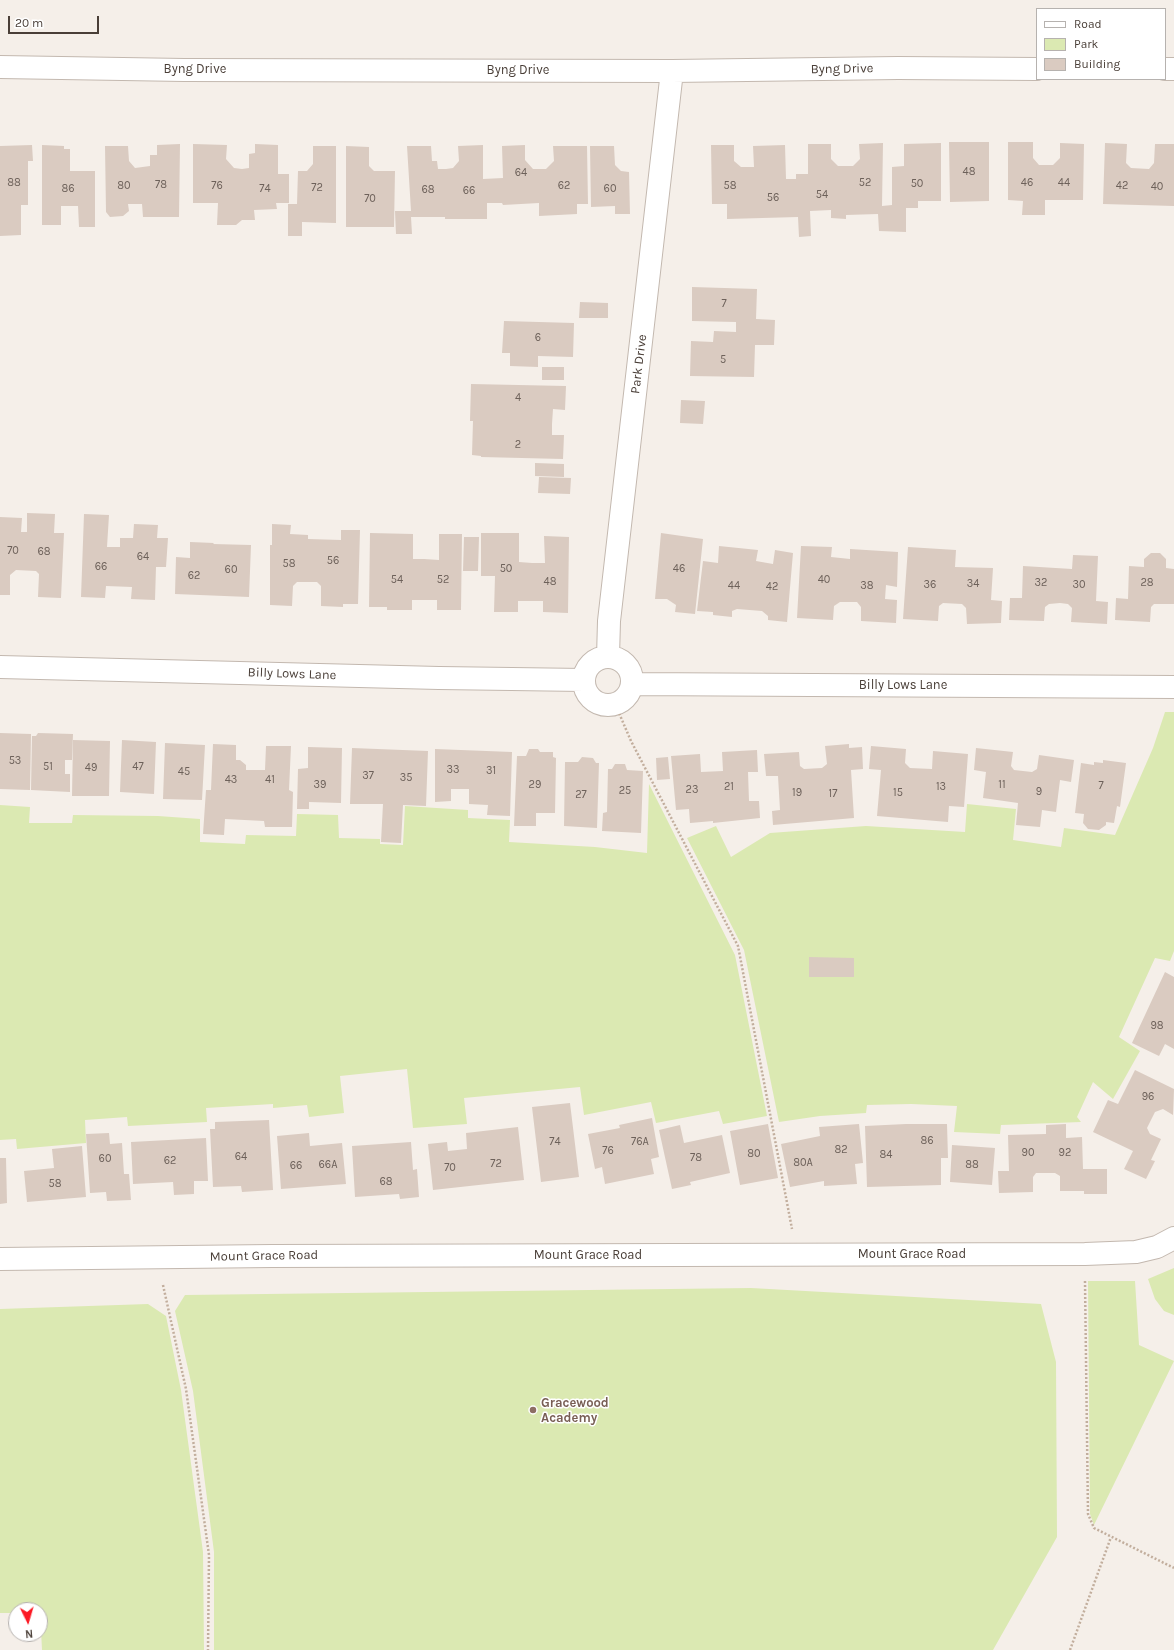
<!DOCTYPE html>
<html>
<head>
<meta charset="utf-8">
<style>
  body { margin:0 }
  #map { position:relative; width:1174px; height:1650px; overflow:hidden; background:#f5efe9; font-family:Karla,sans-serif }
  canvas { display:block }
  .legend { position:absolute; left:1036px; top:8px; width:130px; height:72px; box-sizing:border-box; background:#fff; border:1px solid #b6b2af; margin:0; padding:5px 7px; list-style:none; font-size:12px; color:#493e37 }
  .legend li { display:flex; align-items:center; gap:8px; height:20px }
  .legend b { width:20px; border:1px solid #b6b2af }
  .north { position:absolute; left:8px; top:1602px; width:40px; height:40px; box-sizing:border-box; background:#fff; border:1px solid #b6b2af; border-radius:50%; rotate:175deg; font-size:11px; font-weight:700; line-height:16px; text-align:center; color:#493e37 }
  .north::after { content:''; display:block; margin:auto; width:14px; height:18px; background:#fc1924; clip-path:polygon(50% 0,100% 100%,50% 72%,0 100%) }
  .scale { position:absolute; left:8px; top:16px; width:91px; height:18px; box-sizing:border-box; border:2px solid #493e37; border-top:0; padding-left:5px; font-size:12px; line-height:14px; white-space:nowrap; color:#493e37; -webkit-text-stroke:3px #fff; paint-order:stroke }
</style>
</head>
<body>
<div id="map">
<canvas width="1174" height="1650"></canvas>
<ul class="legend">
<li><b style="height:5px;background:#fff"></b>Road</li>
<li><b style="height:11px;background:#dbe9b2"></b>Park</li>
<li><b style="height:11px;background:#dacbc1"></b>Building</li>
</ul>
<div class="north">N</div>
<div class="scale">20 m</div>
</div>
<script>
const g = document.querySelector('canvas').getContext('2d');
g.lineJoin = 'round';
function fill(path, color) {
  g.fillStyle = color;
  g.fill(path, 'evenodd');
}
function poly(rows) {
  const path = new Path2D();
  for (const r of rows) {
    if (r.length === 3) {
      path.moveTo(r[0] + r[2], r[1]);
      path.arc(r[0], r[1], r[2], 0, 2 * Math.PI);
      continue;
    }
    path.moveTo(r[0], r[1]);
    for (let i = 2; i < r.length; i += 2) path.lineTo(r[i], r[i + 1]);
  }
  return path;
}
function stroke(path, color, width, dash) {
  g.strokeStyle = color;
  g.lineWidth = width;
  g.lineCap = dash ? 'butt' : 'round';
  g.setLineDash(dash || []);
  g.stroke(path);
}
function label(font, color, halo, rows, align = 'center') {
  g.font = font + ' Karla,sans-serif';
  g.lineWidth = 3;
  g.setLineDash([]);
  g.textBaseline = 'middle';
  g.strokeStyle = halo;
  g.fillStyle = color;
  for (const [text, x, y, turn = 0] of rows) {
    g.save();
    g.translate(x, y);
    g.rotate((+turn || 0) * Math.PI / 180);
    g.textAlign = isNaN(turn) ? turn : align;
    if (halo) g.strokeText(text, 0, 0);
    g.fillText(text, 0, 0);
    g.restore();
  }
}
const green = poly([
  [1165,712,1174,712,1174,951,1170,961,1155,958,1119,1037,1140,1051,1113,1099,1093,1082,1077,1117,1081,1122,1001,1125,1000,1134,954,1132,957,1106,911,1104,867,1105,866,1113,820,1116,779,1122,744,950,687,838,716,826,731,857,770,833,866,826,965,832,967,804,1016,809,1013,840,1061,847,1064,828,1115,835,1153,748],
  [649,784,735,955,767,1116,723,1124,719,1111,656,1123,651,1102,584,1115,580,1087,464,1098,467,1124,413,1128,407,1069,340,1076,344,1113,309,1117,307,1105,273,1108,273,1104,206,1108,207,1122,128,1126,127,1117,85,1120,86,1143,17,1149,16,1139,0,1140,0,805,30,807,29,823,72,823,73,815,158,816,200,819,200,842,245,844,246,835,296,836,297,814,338,815,339,838,380,839,380,844,403,845,405,806,468,810,468,818,510,820,509,842,595,847,647,853],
  [1174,1268,1174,1315,1164,1311,1155,1299,1148,1279],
  [1088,1281,1135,1281,1139,1345,1174,1361,1094,1525,1090,1514],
  [751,1288,1041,1304,1056,1362,1057,1537,993,1650,214,1650,214,1552,193,1391,175,1311,185,1295],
  [148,1304,166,1316,181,1390,203,1552,204,1650,42,1650,40,1610,16,1610,16,1613,0,1613,0,1309]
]);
const building = poly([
  [949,142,989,142,989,201,950,202],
  [1008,142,1033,142,1033,158,1039,165,1053,165,1060,158,1060,143,1084,144,1083,200,1045,200,1045,215,1022,215,1023,201,1008,200],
  [883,143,882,206,892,205,892,167,904,166,904,144,941,143,941,201,918,201,918,208,906,208,906,232,879,231,878,214,846,215,846,219,831,218,831,210,810,211,811,236,799,237,798,217,727,219,727,204,712,204,711,145,734,145,734,161,741,167,754,167,753,146,785,145,786,179,796,179,796,174,808,174,808,144,831,144,831,159,838,166,853,166,860,159,859,144],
  [1105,143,1127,144,1126,163,1131,168,1149,169,1154,163,1155,144,1174,144,1174,206,1103,204],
  [180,144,179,217,143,217,142,204,128,204,129,211,123,216,110,217,106,212,105,146,128,146,129,161,135,168,150,166,150,155,157,155,157,145],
  [193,144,227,145,226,159,234,168,242,169,249,168,249,154,255,153,255,144,278,145,278,174,289,174,289,203,276,203,277,209,254,210,255,220,242,220,236,225,217,225,218,203,193,203],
  [32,145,33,161,28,161,28,205,21,205,21,235,0,236,0,146],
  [42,145,64,146,64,149,70,149,70,171,95,171,95,227,79,227,78,206,61,206,61,225,42,225],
  [483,145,483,179,503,178,502,146,525,145,525,160,533,169,546,169,554,161,553,146,587,146,588,204,577,204,577,214,539,216,539,203,503,205,502,203,487,203,487,219,445,219,445,217,411,217,412,234,396,234,395,211,411,211,407,146,431,146,432,161,437,161,438,169,446,169,453,168,459,161,458,146],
  [313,146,336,146,336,223,302,222,302,236,288,236,288,204,297,204,298,171,307,171,313,164],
  [346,146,369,147,369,166,374,171,395,171,394,227,346,227],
  [590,146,614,146,615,165,621,171,629,172,630,214,615,214,615,206,591,207],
  [692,287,757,289,756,319,775,320,774,345,755,345,754,377,690,376,691,341,713,342,714,331,736,332,736,322,692,321],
  [580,302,608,303,608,318,579,318],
  [504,321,574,323,573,357,538,356,538,367,510,366,510,353,502,353],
  [542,367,564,367,564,380,542,380],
  [471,384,566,386,565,410,553,409,552,424,552,435,564,435,563,459,481,457,481,456,472,455,473,421,470,421],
  [681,400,705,401,703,424,680,423],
  [535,463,564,464,564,477,535,476],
  [539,477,571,478,570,494,538,493],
  [27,513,55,514,54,533,64,533,61,598,38,597,39,574,36,571,16,570,10,575,10,595,0,595,0,517,22,518,21,532,27,532],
  [84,514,109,515,107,547,120,547,120,538,133,538,134,524,158,525,157,538,168,538,166,567,156,567,155,600,131,599,132,587,106,586,105,598,81,597],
  [272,524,291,525,290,534,308,535,308,539,341,540,341,530,360,530,358,604,343,604,343,607,321,606,321,586,317,582,297,582,293,586,292,606,270,605,270,545,272,545],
  [370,533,413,534,413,559,424,559,439,560,439,534,462,534,461,610,437,610,437,600,412,600,412,610,387,610,387,607,369,607],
  [481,533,519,533,519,562,532,563,545,563,544,536,569,537,568,613,543,612,543,601,518,601,518,612,494,612,495,576,481,576],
  [661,533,703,539,695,614,675,612,676,605,667,599,655,599],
  [464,537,479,537,478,571,463,571],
  [190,542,214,543,213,544,251,545,249,597,175,594,176,557,190,558],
  [719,546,758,550,756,561,773,564,775,550,793,553,787,622,768,620,768,616,762,611,737,609,732,611,732,617,713,615,713,612,697,611,703,561,718,563],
  [801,546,832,547,831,557,850,559,850,549,898,552,897,587,886,585,885,599,897,600,896,623,861,621,861,607,857,602,840,602,834,606,833,620,797,618],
  [908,547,956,550,955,567,993,568,991,600,1002,601,1001,623,967,624,966,608,962,604,943,603,939,606,938,621,903,619],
  [1151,553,1160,553,1166,559,1166,568,1174,569,1174,604,1154,604,1151,607,1150,622,1115,620,1116,598,1128,599,1129,566,1144,567,1144,559],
  [1073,555,1098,556,1096,601,1108,602,1107,624,1071,622,1072,608,1068,604,1060,603,1049,604,1045,607,1044,621,1009,620,1010,598,1022,598,1023,566,1072,569],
  [0,733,31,734,30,790,0,789],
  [38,733,73,734,72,760,65,760,65,774,70,774,70,792,31,790,32,736,36,736],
  [73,740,110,741,109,796,72,796],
  [122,740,156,742,154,794,120,792],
  [165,743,205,745,202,800,163,799],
  [213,744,236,745,236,760,240,760,246,765,246,770,265,770,266,746,291,746,289,790,293,792,292,827,265,827,264,821,225,819,224,835,203,834,206,790,211,790],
  [849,744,849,748,862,747,863,769,851,770,854,818,773,825,772,811,780,810,778,776,766,776,764,754,799,752,800,766,804,769,822,768,827,764,825,746],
  [871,746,906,749,905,763,910,768,932,769,933,751,968,754,964,807,949,806,948,822,877,816,881,770,869,769],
  [308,747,342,748,341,803,309,802,309,809,297,809,298,769,308,768],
  [352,748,428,751,426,806,403,805,401,843,381,842,383,804,350,804],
  [976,748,1013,752,1011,766,1014,770,1032,772,1037,769,1039,755,1074,760,1071,782,1060,780,1056,812,1042,810,1040,827,1016,825,1018,803,983,798,986,772,974,770],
  [435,749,512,752,510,816,487,815,488,805,469,804,469,789,451,789,451,801,435,802],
  [529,749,538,749,540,752,553,752,553,757,556,758,555,813,536,813,536,826,514,826,517,756,526,756],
  [757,750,758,772,748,772,749,801,759,801,760,818,713,823,713,821,690,823,689,809,676,810,671,756,700,754,701,772,723,771,722,752],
  [582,757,593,758,596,763,599,763,597,828,564,826,565,762,578,762],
  [668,757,670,779,657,780,656,758],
  [1103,760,1126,763,1120,807,1117,806,1114,823,1106,822,1106,825,1099,830,1088,829,1083,823,1084,814,1075,813,1081,763,1094,765,1094,762,1103,763],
  [615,764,625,764,627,770,643,771,641,833,602,831,603,813,607,812,608,769,612,769],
  [809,957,854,958,854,977,809,977],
  [1165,972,1174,977,1174,1049,1165,1044,1159,1056,1132,1043],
  [1135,1070,1174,1089,1173,1115,1163,1109,1155,1112,1147,1128,1150,1134,1161,1139,1151,1160,1155,1161,1146,1179,1124,1169,1133,1151,1093,1132,1108,1100,1118,1104],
  [570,1103,579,1177,541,1182,532,1107],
  [652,1118,659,1157,651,1159,654,1174,605,1184,602,1167,595,1169,588,1134,620,1128,619,1125],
  [269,1120,273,1190,242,1192,241,1186,213,1187,210,1129,215,1129,215,1122],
  [768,1124,778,1178,740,1185,730,1131],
  [859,1124,863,1163,855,1164,857,1184,824,1186,824,1181,790,1187,781,1144,820,1136,819,1127],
  [906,1124,947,1124,948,1158,941,1158,941,1185,867,1187,865,1126],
  [1066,1124,1066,1138,1082,1137,1083,1169,1107,1169,1107,1194,1084,1194,1084,1191,1060,1191,1060,1176,1055,1173,1036,1173,1033,1177,1033,1192,999,1193,998,1171,1009,1171,1008,1135,1046,1134,1046,1125],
  [680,1125,684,1143,722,1135,730,1173,690,1182,691,1185,672,1189,659,1130],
  [518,1127,524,1180,433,1190,428,1144,447,1142,448,1151,467,1149,466,1133],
  [109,1133,110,1144,122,1143,124,1174,129,1174,131,1200,107,1201,106,1192,90,1193,86,1134],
  [309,1133,310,1146,342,1143,346,1184,281,1189,277,1136],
  [206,1138,208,1181,194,1181,194,1194,174,1195,173,1182,133,1184,131,1142],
  [411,1142,413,1170,417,1169,419,1197,400,1199,399,1194,355,1197,352,1146],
  [952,1145,995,1148,992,1185,950,1182],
  [82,1146,86,1197,27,1202,24,1171,54,1168,52,1149],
  [0,1158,6,1158,7,1203,0,1204]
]);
const path = poly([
  [616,706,631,741,738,946,792,1229],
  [1085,1281,1088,1514,1094,1528,1174,1568],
  [163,1285,186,1389,209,1555,208,1650],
  [1070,1650,1111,1537]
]);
const minor = poly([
  [0,67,184,70,672,71,898,68,1037,69],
  [1165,69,1174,69],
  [608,657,609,621,672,71],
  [608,681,24],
  [0,667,439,678,584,680],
  [632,684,1174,687],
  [0,1259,272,1256,1085,1254,1136,1252,1157,1247,1174,1238]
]);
const markers = [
  [533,1410,4,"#8d6e63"]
];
const numberNames = [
  ["48",969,172],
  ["64",521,173],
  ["88",14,183],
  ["52",865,183],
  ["46",1027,183],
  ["44",1064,183],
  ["50",917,184],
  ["78",161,185],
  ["80",124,186],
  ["76",217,186],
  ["62",564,186],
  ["58",730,186],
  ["42",1122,186],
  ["40",1157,187],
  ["72",317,188],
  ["86",68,189],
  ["74",265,189],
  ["60",610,189],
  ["68",428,190],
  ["66",469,191],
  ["54",822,195],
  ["56",773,198],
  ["70",370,199],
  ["7",724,304],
  ["6",538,338],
  ["5",723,360],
  ["4",518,398],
  ["2",518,445],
  ["70",13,551],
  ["68",44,552],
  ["64",143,557],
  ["56",333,561],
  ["58",289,564],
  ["66",101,567],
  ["50",506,569],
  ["46",679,569],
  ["60",231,570],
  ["62",194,576],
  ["54",397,580],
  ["52",443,580],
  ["40",824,580],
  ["48",550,582],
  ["32",1041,583],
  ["28",1147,583],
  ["34",973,584],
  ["36",930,585],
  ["30",1079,585],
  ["44",734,586],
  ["38",867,586],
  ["42",772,587],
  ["53",15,761],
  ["51",48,767],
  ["47",138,767],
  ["49",91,768],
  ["33",453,770],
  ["31",491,771],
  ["45",184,772],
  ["37",368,776],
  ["35",406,778],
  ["43",231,780],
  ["41",270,780],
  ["39",320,785],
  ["29",535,785],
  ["11",1002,785],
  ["7",1101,786],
  ["21",729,787],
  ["13",941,787],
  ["23",692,790],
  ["25",625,791],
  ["9",1039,792],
  ["19",797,793],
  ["15",898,793],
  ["17",833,794],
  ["27",581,795],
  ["98",1157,1026],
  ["96",1148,1097],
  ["86",927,1141],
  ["74",555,1142],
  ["76A",640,1142],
  ["82",841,1150],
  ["76",608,1151],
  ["90",1028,1153],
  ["92",1065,1153],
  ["80",754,1154],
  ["84",886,1155],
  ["64",241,1157],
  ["78",696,1158],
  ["60",105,1159],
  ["62",170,1161],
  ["80A",803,1163],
  ["72",496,1164],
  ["66A",328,1165],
  ["88",972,1165],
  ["66",296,1166],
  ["70",450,1168],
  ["68",386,1182],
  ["58",55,1184]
];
const streetNames = [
  ["Byng Drive",195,69],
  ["Byng Drive",842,69,-1],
  ["Byng Drive",518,70],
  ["Park Drive",639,364,-83],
  ["Billy Lows Lane",292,674,2],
  ["Billy Lows Lane",903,685],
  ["Mount Grace Road",912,1254],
  ["Mount Grace Road",588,1255],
  ["Mount Grace Road",264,1256,-1]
];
const educationNames = [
  ["Gracewood",541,1403],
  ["Academy",541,1418]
];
fill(green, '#dbe9b2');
fill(building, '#dacbc1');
stroke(minor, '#c3b8af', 24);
stroke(path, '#c2ae9d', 2.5, [2, 2]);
stroke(minor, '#fff', 22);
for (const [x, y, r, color] of markers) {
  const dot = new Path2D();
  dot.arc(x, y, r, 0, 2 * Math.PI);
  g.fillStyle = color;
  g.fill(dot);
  stroke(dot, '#fff', 1.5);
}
label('11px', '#6d615a', null, numberNames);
label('13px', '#493e37', '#fff', streetNames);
label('bold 13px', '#785e54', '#fff', educationNames, 'left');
</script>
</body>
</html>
